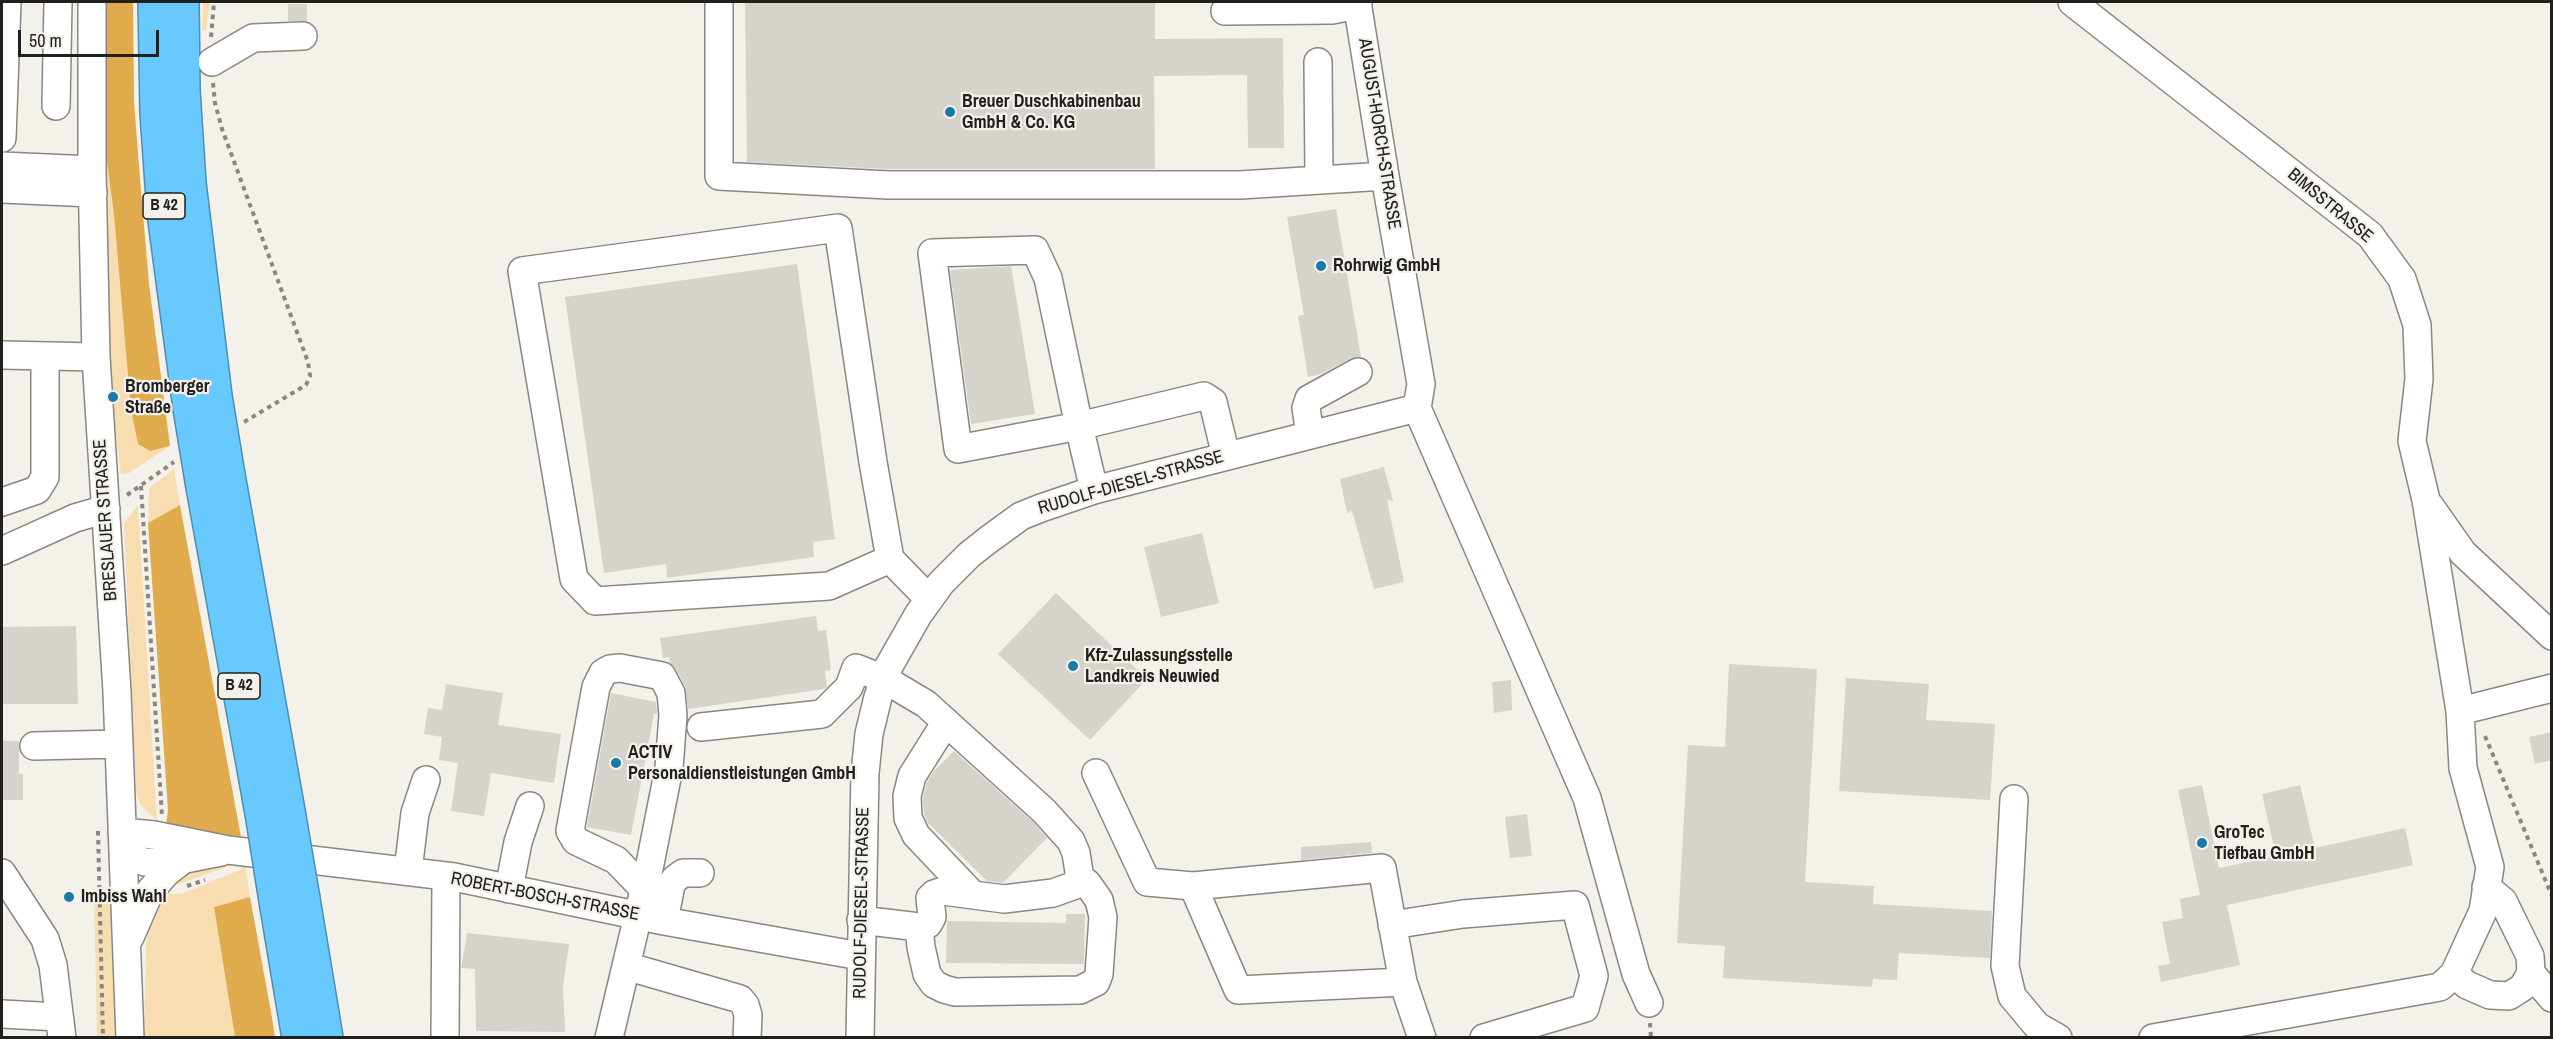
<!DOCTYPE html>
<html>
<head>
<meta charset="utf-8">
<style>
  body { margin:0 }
  #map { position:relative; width:2553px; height:1039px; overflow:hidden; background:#f4f1eb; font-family:"Archivo Narrow",sans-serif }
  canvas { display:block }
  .frame { position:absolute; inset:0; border:3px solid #22201e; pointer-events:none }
  .scale { position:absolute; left:18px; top:30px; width:141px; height:27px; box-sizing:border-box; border:3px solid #22201e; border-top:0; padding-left:8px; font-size:18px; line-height:21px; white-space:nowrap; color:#22201e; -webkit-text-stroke:4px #f4f1eb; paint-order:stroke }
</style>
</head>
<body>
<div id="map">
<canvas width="2553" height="1039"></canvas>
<div class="frame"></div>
<div class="scale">50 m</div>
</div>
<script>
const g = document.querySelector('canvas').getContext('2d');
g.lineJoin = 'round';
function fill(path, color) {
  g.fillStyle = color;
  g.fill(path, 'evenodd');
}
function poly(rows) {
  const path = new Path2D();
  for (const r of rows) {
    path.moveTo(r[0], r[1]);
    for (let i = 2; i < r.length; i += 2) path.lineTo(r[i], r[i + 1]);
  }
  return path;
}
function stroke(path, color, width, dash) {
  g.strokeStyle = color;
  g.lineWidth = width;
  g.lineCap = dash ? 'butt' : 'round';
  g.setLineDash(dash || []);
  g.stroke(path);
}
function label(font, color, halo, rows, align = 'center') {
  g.font = font + ' "Archivo Narrow",sans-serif';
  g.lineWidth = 4.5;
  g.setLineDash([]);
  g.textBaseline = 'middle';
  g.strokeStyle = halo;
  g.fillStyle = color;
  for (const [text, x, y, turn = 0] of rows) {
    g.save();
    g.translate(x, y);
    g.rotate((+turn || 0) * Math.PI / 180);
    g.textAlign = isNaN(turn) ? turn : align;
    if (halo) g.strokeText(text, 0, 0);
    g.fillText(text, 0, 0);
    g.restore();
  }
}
const green = poly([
  [203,2,210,2,206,30,202,30],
  [103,132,114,215,131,410,138,444,150,451,170,446,129,473,121,474,106,354],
  [174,469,180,505,148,523,149,488],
  [138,505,157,821,140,804,136,792,124,523],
  [238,863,176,885,171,885,197,864],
  [245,864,250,897,214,907,235,1037,144,1038,146,945,149,922,163,893,181,894,240,870],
  [94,892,110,892,116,1037,97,1037]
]);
const forest = poly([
  [102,2,133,2,134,101,140,179,149,284,170,446,150,451,138,444,131,410,114,215,103,132],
  [180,505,241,837,166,825,168,810,148,523],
  [250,897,271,1012,275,1037,235,1037,214,907]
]);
const building = poly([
  [745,2,1155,2,1155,39,1283,38,1284,148,1248,148,1247,75,1154,76,1155,169,888,169,747,162],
  [288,4,307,4,307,21,288,21],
  [1336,209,1361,357,1351,358,1321,374,1308,377,1298,316,1304,315,1287,217],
  [797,264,835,539,813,542,814,557,667,578,666,564,604,573,565,297],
  [1011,266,1035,414,971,424,950,270],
  [1384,467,1393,501,1387,500,1404,582,1374,589,1352,511,1347,513,1340,479],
  [1202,533,1219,603,1161,617,1144,547],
  [1056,593,1147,679,1090,740,998,654],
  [816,616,818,631,826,630,831,670,825,671,827,687,824,689,688,709,685,686,676,669,670,663,669,657,663,658,660,638],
  [76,626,78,704,2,704,2,627],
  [1729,664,1817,669,1805,882,1874,886,1873,904,1992,911,1990,958,1899,953,1897,980,1873,979,1872,987,1723,978,1725,946,1677,943,1688,745,1725,747],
  [1846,678,1929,684,1926,720,1995,724,1990,800,1839,791],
  [1511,680,1512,710,1494,713,1492,682],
  [446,684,503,693,498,725,561,734,554,783,491,773,484,816,451,811,458,763,439,760,442,737,424,734,428,708,442,710],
  [611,693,656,702,657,714,654,714,631,835,587,827],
  [2552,732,2552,760,2535,764,2529,737],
  [3,741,19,741,19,774,23,774,23,800,2,800],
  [954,751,1033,822,1047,838,1003,883,987,881,927,822,924,814,923,798,927,782,934,771],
  [2202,785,2219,868,2276,856,2262,794,2300,785,2315,848,2405,828,2413,865,2227,905,2240,965,2161,982,2158,966,2170,964,2162,922,2183,918,2180,899,2200,895,2178,790],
  [1527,814,1532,856,1510,858,1505,817],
  [1371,842,1372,853,1301,860,1301,847],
  [1066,914,1085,914,1084,964,946,963,947,921,1066,923],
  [467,933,569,944,563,987,565,1032,476,1031,475,969,461,968]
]);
const path = poly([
  [211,37,214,2],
  [213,83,215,103,222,129,308,362,310,376,306,385,244,422],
  [141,486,162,816],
  [127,495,174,462],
  [2485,736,2552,896],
  [98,831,103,1038],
  [187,886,205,880],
  [1650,1023,1651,1038]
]);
const minor = poly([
  [92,2,92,170,96,357,117,692,130,1038],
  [719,2,719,176,888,185,1240,185,1385,176],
  [1357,2,1385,176,1421,384,1417,408],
  [2072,2,2370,235,2402,279,2417,325,2419,379,2412,441,2426,500,2460,711,2463,768,2490,867,2483,911,2454,974,2440,987,2153,1038],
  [1225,11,1332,10,1358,5],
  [212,62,253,38,303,36],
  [1318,62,1319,179],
  [56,106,58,2],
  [2,138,7,2],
  [2,166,92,170],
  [2,189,93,193],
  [2,355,96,357],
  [1417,408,1587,798,1636,974,1649,1003],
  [1310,434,1306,408,1309,399,1358,372],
  [1094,490,1079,426,958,449,932,253,1035,250,1048,278,1079,426,1204,396,1213,402,1226,456],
  [2,502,37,490,45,477,45,356],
  [2430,506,2463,553,2552,636],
  [2,551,75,518,106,509],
  [890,559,829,586,595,601,574,579,522,271,838,228,873,462,890,559,929,599],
  [2460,711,2552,688],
  [946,722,912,776,907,796,908,818,916,835,973,895],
  [701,727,822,714,849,687,856,668,884,679,926,704,1044,811,1071,841,1076,853,1079,872,1078,884,1053,893,1004,899,943,891,934,894,930,898,932,917,928,924,919,927,861,920],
  [34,746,119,744],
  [1096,773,1147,882,1193,886],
  [2014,799,2005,966,2012,996,2037,1026,2058,1038],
  [122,832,154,835,228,850,454,877,664,921,860,956],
  [123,856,145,862,165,863,221,852],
  [408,871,415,813,426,780],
  [2,873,45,939,53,965,62,1038],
  [509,889,518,842,530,806],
  [664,921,671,885,675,879,683,873,700,873],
  [1392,925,1463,914,1575,905,1594,976,1585,1008,1484,1038],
  [919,927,921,947,927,974,934,984,944,989,955,992,1080,990,1096,982,1099,974,1103,917,1099,900,1087,883,1079,878],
  [130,937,150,891,167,872,180,862],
  [626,966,740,999,745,1005,748,1015,747,1038],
  [2531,973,2552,998],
  [2454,974,2467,985,2490,995,2509,996,2523,987,2531,973,2530,956,2503,901,2486,887],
  [1403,982,1238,990,1193,886,1382,868,1403,982,1422,1038],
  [2,1014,59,1017],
  [445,1038,446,877],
  [609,1038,649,869,669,768,673,715,671,693,662,676,620,668,610,669,603,673,596,687,570,831,576,841,616,860,644,889],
  [860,1038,865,773,869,734,878,697,889,666,918,615,941,583,969,555,988,540,1021,516,1041,508,1094,490,1417,408]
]);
const highway = poly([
  [155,2,157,113,164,213,190,408],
  [182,2,183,90,189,183,215,396],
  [228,475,288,811],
  [203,487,262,813],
  [303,899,326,1038],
  [276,901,299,1038]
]);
const highwayBridge = poly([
  [215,396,228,475],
  [190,408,203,487],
  [288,811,303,899],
  [262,813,276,901]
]);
const markers = [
  [950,112,6,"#197aa6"],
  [1321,266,6,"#197aa6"],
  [113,397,6,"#197aa6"],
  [1073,666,6,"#197aa6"],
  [616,763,6,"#197aa6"],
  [2202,843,6,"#197aa6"],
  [69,897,6,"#197aa6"]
];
const shields = [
  [164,206,42],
  [239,686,42]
];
const shieldNames = [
  ["B 42",164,206],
  ["B 42",239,686]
];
const poiNames = [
  ["Breuer Duschkabinenbau",962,102],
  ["GmbH & Co. KG",962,123],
  ["Rohrwig GmbH",1333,266],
  ["Bromberger",125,387],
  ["Straße",125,408],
  ["Kfz-Zulassungsstelle",1085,656],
  ["Landkreis Neuwied",1085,677],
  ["ACTIV",628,753],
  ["Personaldienstleistungen GmbH",628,774],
  ["GroTec",2214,833],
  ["Tiefbau GmbH",2214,854],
  ["Imbiss Wahl",81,897]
];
const streetNames = [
  ["AUGUST-HORCH-STRASSE",1379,134,81],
  ["BIMSSTRASSE",2330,206,40],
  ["RUDOLF-DIESEL-STRASSE",1131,483,-16],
  ["BRESLAUER STRASSE",106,520,-94],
  ["ROBERT-BOSCH-STRASSE",545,897,11],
  ["RUDOLF-DIESEL-STRASSE",862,903,-89]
];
fill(green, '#f8ddb1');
fill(forest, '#e0ab4d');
fill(building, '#d6d2cc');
stroke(minor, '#8a8782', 30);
stroke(highway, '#508eb0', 36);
stroke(path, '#898783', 4, [4.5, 4.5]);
stroke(minor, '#fff', 27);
stroke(highway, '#68c9fe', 33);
stroke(highwayBridge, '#508eb0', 36, []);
stroke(highwayBridge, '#68c9fe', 33);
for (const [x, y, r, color] of markers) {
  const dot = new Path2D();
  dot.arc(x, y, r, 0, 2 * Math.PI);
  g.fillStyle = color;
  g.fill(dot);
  stroke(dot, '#f4f1eb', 2);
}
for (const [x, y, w] of shields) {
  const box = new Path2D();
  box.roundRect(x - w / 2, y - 13, w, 26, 4.5);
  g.fillStyle = '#f4f1eb';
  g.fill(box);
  stroke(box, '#22201e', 1.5);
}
label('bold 16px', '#22201e', null, shieldNames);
label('bold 18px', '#22201e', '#f4f1eb', poiNames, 'left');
label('18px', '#22201e', '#f4f1eb', streetNames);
</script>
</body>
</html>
